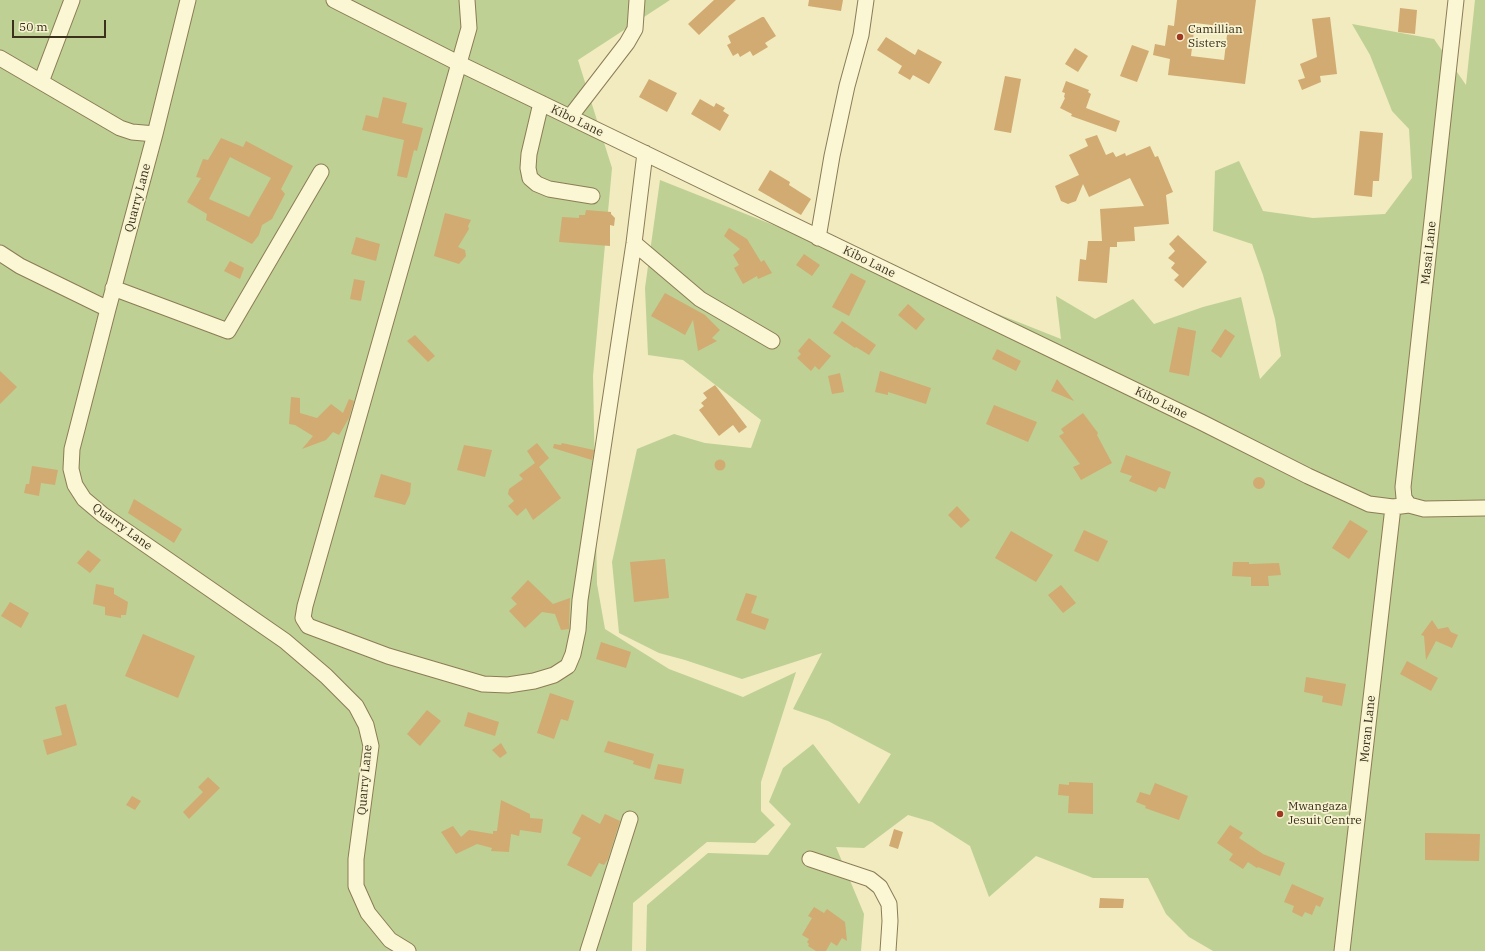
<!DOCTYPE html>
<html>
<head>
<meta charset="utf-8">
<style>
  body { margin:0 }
  #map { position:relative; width:1485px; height:951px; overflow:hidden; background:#f1ebbf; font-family:"IBM Plex Serif",serif }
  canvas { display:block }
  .scale { position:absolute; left:12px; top:20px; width:94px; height:18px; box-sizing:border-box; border:2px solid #3a301c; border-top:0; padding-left:5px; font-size:12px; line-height:14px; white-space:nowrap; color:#3a301c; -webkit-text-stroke:3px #f8f3d0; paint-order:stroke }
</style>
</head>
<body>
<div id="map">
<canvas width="1485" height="951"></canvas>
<div class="scale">50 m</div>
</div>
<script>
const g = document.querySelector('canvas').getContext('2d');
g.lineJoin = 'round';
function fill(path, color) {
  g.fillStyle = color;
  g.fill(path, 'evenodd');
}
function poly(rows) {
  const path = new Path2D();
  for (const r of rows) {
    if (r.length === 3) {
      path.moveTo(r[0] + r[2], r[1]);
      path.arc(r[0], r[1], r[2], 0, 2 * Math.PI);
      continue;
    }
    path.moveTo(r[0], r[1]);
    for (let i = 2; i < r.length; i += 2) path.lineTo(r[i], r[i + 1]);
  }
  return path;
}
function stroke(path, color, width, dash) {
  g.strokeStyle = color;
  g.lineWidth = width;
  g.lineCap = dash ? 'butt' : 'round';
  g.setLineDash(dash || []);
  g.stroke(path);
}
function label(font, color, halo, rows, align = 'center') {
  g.font = font + ' "IBM Plex Serif",serif';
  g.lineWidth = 3.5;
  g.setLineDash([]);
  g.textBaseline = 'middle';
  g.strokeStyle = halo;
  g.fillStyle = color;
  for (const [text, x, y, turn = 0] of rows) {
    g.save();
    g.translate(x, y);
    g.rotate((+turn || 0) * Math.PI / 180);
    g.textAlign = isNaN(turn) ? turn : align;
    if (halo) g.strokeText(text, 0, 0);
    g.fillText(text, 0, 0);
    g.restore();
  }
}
const green = poly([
  [0,0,670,0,578,60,612,168,593,376,597,584,605,629,669,669,743,697,796,672,761,782,761,811,775,825,755,843,707,842,633,903,632,951,0,951],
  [1475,0,1485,0,1485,951,1213,951,1189,937,1166,914,1148,878,1093,878,1036,856,989,897,970,846,932,822,908,815,864,848,836,847,864,914,861,951,646,951,647,905,708,853,768,855,791,824,769,802,783,768,813,744,859,804,891,754,828,721,793,709,822,653,742,679,685,660,659,653,619,633,612,562,637,449,674,434,705,443,751,448,761,420,683,360,648,355,645,288,660,180,1061,339,1056,296,1095,319,1133,299,1154,324,1203,307,1241,297,1260,379,1281,356,1275,319,1263,275,1252,244,1213,231,1215,171,1239,161,1263,211,1313,218,1385,214,1412,178,1409,129,1392,111,1370,55,1352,24,1434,39,1466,85]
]);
const building = poly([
  [714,0,736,0,699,35,688,24],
  [809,0,843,0,841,11,808,6],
  [1177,0,1256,0,1245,84,1168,75,1170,59,1153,55,1155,44,1165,46,1168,25,1174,26],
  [1195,23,1228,27,1224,60,1191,56],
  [1400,8,1417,10,1415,34,1398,32],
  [762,17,764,17,776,36,765,43,768,47,753,56,750,51,740,57,738,53,733,56,727,45,731,43,728,36],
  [1330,17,1337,74,1320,76,1321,82,1302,90,1298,80,1305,78,1300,64,1317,57,1312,19],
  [886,37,915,55,918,49,942,62,929,84,913,75,910,80,898,73,902,66,877,50],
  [1132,45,1149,51,1137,82,1120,76],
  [1075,48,1088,56,1078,72,1065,64],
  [1005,76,1021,79,1011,133,994,130],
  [649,79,677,93,667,112,639,97],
  [1066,81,1089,90,1088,92,1091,94,1086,108,1120,121,1116,132,1071,116,1072,114,1060,108,1065,98,1064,97,1065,93,1062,92],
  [383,97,407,103,402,123,423,128,417,151,414,150,407,178,397,176,404,140,362,130,366,115,378,118],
  [700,99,714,107,716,103,725,108,723,111,729,115,720,131,691,114],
  [1360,131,1383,133,1379,181,1373,181,1372,197,1354,195],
  [1097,135,1106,155,1113,152,1116,157,1125,153,1126,156,1150,146,1155,157,1158,156,1173,192,1166,195,1169,224,1134,227,1135,241,1117,242,1117,247,1110,247,1107,283,1078,281,1080,259,1086,260,1088,241,1102,241,1100,209,1144,206,1130,178,1089,197,1083,184,1076,201,1068,204,1061,201,1055,186,1079,175,1069,155,1088,146,1085,139],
  [221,138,243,147,246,141,293,166,281,189,285,194,272,219,262,225,259,235,252,244,206,220,207,214,187,202,201,178,196,177,203,159,208,160],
  [230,157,271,178,249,217,209,199],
  [770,170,790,182,789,185,811,199,801,215,758,190],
  [586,210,611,212,611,214,615,218,614,226,610,225,610,246,559,242,562,217,579,218,579,215,585,215],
  [445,213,471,220,468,226,469,229,458,247,465,250,466,256,459,264,434,256],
  [729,228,747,239,761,262,764,260,772,273,758,279,757,276,743,284,734,268,739,265,733,255,740,249,724,236],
  [1178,235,1207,262,1183,288,1174,280,1179,275,1171,268,1175,263,1168,258,1175,251,1169,244],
  [356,237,380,244,376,261,351,254],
  [804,254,820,265,812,276,796,265],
  [230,261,244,268,240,279,224,271],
  [851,273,866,281,849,316,832,307],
  [354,279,365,281,361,301,350,299],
  [665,293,705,315,720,330,712,338,717,341,698,351,693,320,685,335,651,316],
  [908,304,925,319,916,330,898,315],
  [842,321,876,345,869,355,856,347,855,348,833,333],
  [1178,327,1196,331,1189,376,1169,372],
  [1225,329,1235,336,1221,358,1211,351],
  [415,335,435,356,428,362,407,341],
  [809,338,831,356,819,370,815,366,811,371,797,358,801,354,798,351],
  [997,349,1021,361,1016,371,992,359],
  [0,371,17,387,0,404],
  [880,371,931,388,926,404,888,392,888,395,875,392],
  [840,373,844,392,832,394,828,376],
  [1057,379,1074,401,1051,391],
  [715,385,747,427,739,433,733,425,719,436,699,410,704,406,701,403,707,398,703,393],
  [291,397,300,398,300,413,317,418,331,404,343,413,349,399,354,401,349,418,339,435,333,432,326,440,302,449,313,436,295,425,289,424],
  [994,405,1037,422,1028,442,986,424],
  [1083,413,1098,433,1097,435,1112,463,1081,480,1073,467,1080,464,1059,436,1064,433,1061,429],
  [537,443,549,458,539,467,561,498,533,520,526,508,517,516,508,506,514,501,508,494,509,489,523,479,519,475,535,463,527,451],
  [562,443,594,450,592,460,553,448,554,444,561,445],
  [464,445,492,450,485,477,457,470],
  [1126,455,1171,472,1165,489,1159,487,1156,492,1129,481,1132,476,1120,472],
  [720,465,5.5],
  [32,466,58,470,55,485,41,483,39,496,24,493,26,484,29,484],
  [381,474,411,483,410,494,405,505,374,497],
  [1259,483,6],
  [134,499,182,529,174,543,128,513],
  [957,506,970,520,961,528,948,515],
  [1350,520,1368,531,1349,559,1332,548],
  [1084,530,1108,541,1098,562,1074,551],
  [1011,531,1053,555,1036,582,995,558],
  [88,550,101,560,90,573,77,563],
  [665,559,669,598,634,602,630,562],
  [1233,562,1249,562,1249,564,1279,563,1281,575,1268,576,1269,586,1251,586,1251,577,1232,576],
  [528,580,553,604,570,598,569,629,561,630,555,614,542,612,525,628,509,611,517,604,511,598],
  [96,584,114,588,114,594,128,602,126,615,121,615,121,618,105,615,105,607,93,604],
  [1061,585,1076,603,1063,613,1048,595],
  [746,593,757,596,751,613,769,619,765,630,736,620],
  [10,602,29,613,21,628,1,616],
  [1432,620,1438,629,1448,627,1451,632,1458,635,1452,648,1436,641,1426,660,1424,636,1421,635],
  [143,634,195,656,178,698,125,676],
  [601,642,631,652,626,668,596,659],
  [1407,661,1438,678,1431,691,1400,674],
  [1306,677,1346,684,1342,706,1322,702,1323,696,1304,692],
  [550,693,574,701,568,721,561,719,554,739,537,733],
  [66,704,77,745,47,755,43,740,62,735,55,707],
  [427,710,441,721,420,746,407,734],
  [468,712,499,722,495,736,464,726],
  [608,741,654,754,650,769,633,764,634,761,604,752],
  [501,743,507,753,500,758,492,750],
  [658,764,684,769,681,784,654,779],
  [208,777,220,788,189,819,183,812,203,792,198,787],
  [1069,782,1093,783,1093,814,1068,813,1069,796,1058,795,1059,784,1069,785],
  [1155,783,1188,796,1179,820,1145,808,1146,806,1136,802,1140,792,1150,795],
  [132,796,141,801,135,810,126,805],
  [501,800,530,814,530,818,543,819,541,833,520,830,519,836,511,834,509,852,491,851,492,848,477,844,456,854,441,832,453,826,461,837,469,830,493,834,493,831,497,831],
  [582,814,600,824,605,814,620,821,608,859,604,865,599,863,591,877,567,865,581,838,572,833],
  [1230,825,1243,833,1239,838,1263,854,1285,863,1280,876,1258,867,1257,868,1248,862,1243,869,1229,860,1233,854,1217,843],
  [894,829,903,832,898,849,889,846],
  [1425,833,1480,834,1479,861,1425,860],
  [1292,884,1324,898,1320,907,1316,905,1312,915,1305,912,1302,917,1292,912,1294,906,1284,902],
  [1100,898,1124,899,1123,908,1099,908],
  [814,907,824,913,827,909,845,922,847,941,842,938,837,946,831,942,826,951,816,951,808,946,809,944,807,942,809,939,802,935,812,918,808,916]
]);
const street = poly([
  [188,0,155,134,108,309,72,449,71,469,75,485,84,499,103,515,285,641,326,676,356,706,366,725,371,746,356,859,356,886,368,913,390,940,408,951],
  [334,0,458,63,1201,422,1308,476,1369,504,1393,507,1409,505],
  [467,0,469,28,305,606,303,618,308,626,388,656,483,684,508,685,534,681,554,675,568,666,573,654,578,630,580,600,634,243,645,153],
  [0,58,120,128,132,132,155,134],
  [41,82,72,0],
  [541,103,529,154,528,168,530,178,537,184,549,189,592,196],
  [570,117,627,43,635,29,637,0],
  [818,238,832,156,847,86,861,35,866,0],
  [634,243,700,299,772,341],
  [0,253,20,266,108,309],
  [113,288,228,331,321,172],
  [1409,505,1404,498,1403,487,1456,0],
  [1409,505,1424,509,1485,508],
  [810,859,870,879,880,887,889,904,890,921,888,951],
  [588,951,630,819],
  [1342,951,1393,507]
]);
const markers = [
  [1180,37,4,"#9f3721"],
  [1280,814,4,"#9f3721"]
];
const poiNames = [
  ["Camillian",1188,30],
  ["Sisters",1188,44],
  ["Mwangaza",1288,807],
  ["Jesuit Centre",1288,821]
];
const streetNames = [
  ["Kibo Lane",577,121,26],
  ["Quarry Lane",138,198,-75],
  ["Masai Lane",1429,253,-84],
  ["Kibo Lane",869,262,26],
  ["Kibo Lane",1161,403,26],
  ["Quarry Lane",122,527,36],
  ["Moran Lane",1368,729,-84],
  ["Quarry Lane",365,780,-85]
];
fill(green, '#bed093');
fill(building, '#d2ab72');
stroke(street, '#8b7c56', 17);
stroke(street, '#fbf6d3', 15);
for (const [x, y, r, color] of markers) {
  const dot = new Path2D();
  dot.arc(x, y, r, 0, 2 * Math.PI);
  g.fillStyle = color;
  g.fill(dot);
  stroke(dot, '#f8f3d0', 1.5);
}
label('12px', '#3a301c', '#f8f3d0', poiNames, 'left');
label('12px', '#3a301c', '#f8f3d0', streetNames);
</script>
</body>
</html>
